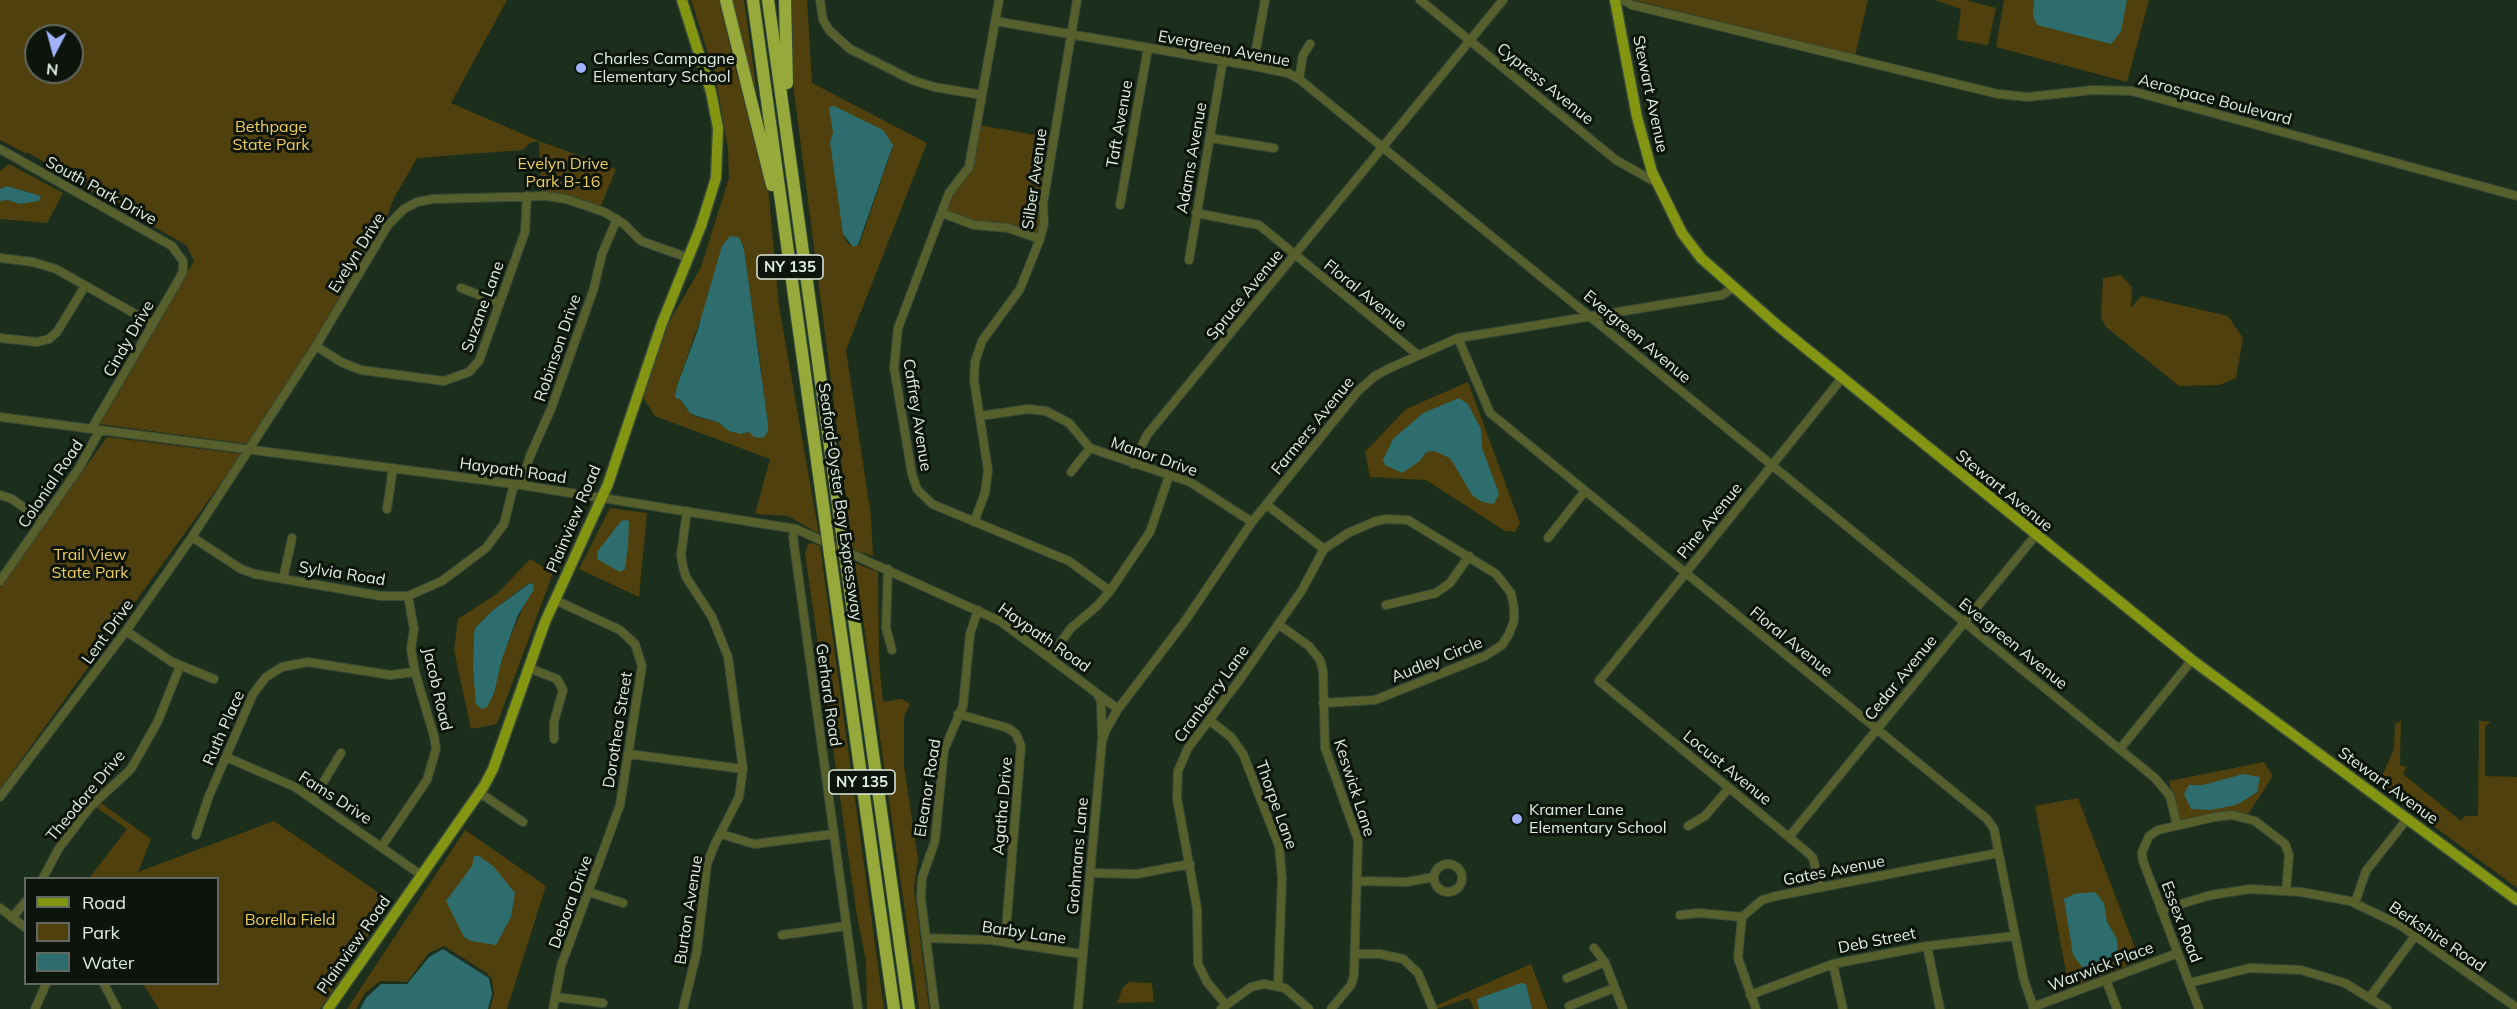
<!DOCTYPE html>
<html>
<head>
<meta charset="utf-8">
<style>
  body { margin:0 }
  #map { position:relative; width:2517px; height:1009px; overflow:hidden; background:#1c2e1c; font-family:Mulish,sans-serif }
  canvas { display:block }
  .legend { position:absolute; left:24px; top:877px; width:195px; height:108px; box-sizing:border-box; background:#0c140c; border:2px solid #616a61; margin:0; padding:8px 10px; list-style:none; font-size:18px; color:#e0ece0 }
  .legend li { display:flex; align-items:center; gap:12px; height:30px }
  .legend b { width:30px; border:2px solid #616a61 }
  .north { position:absolute; left:24px; top:24px; width:60px; height:60px; box-sizing:border-box; background:#0c140c; border:2px solid #616a61; border-radius:50%; rotate:186deg; font-size:16px; font-weight:700; line-height:24px; text-align:center; color:#e0ece0 }
  .north::after { content:''; display:block; margin:auto; width:21px; height:27px; background:#a2b2fd; clip-path:polygon(50% 0,100% 100%,50% 72%,0 100%) }
</style>
</head>
<body>
<div id="map">
<canvas width="2517" height="1009"></canvas>
<ul class="legend">
<li><b style="height:8px;background:#849512"></b>Road</li>
<li><b style="height:16px;background:#4f400d"></b>Park</li>
<li><b style="height:16px;background:#2d6d6e"></b>Water</li>
</ul>
<div class="north">N</div>
</div>
<script>
const g = document.querySelector('canvas').getContext('2d');
g.lineJoin = 'round';
function fill(path, color) {
  g.fillStyle = color;
  g.fill(path, 'evenodd');
}
function poly(rows) {
  const path = new Path2D();
  for (const r of rows) {
    if (r.length === 3) {
      path.moveTo(r[0] + r[2], r[1]);
      path.arc(r[0], r[1], r[2], 0, 2 * Math.PI);
      continue;
    }
    path.moveTo(r[0], r[1]);
    for (let i = 2; i < r.length; i += 2) path.lineTo(r[i], r[i + 1]);
  }
  return path;
}
function stroke(path, color, width, dash) {
  g.strokeStyle = color;
  g.lineWidth = width;
  g.lineCap = dash ? 'butt' : 'round';
  g.setLineDash(dash || []);
  g.stroke(path);
}
function label(font, color, halo, rows, align = 'center') {
  g.font = font + ' Mulish,sans-serif';
  g.lineWidth = 6;
  g.setLineDash([]);
  g.textBaseline = 'middle';
  g.strokeStyle = halo;
  g.fillStyle = color;
  for (const [text, x, y, turn = 0] of rows) {
    g.save();
    g.translate(x, y);
    g.rotate((+turn || 0) * Math.PI / 180);
    g.textAlign = isNaN(turn) ? turn : align;
    if (halo) g.strokeText(text, 0, 0);
    g.fillText(text, 0, 0);
    g.restore();
  }
}
const green = poly([
  [0,0,507,0,451,103,539,141,616,169,600,208,557,193,541,193,539,141,530,143,523,150,417,158,394,198,385,221,317,338,248,444,99,424,194,261,186,245,48,167,65,174,27,152,27,154,0,140],
  [36,36,72,36,72,72,36,72],
  [691,0,720,0,736,72,755,133,768,187,779,306,819,534,788,516,755,514,770,459,655,416,642,396,660,338,701,267,729,178,728,149,716,79],
  [743,244,761,370,768,432,752,433,724,427,718,422,696,417,690,413,680,399,677,386,699,323],
  [731,0,744,0,760,116],
  [791,0,807,0,812,83,927,143,846,350,871,516,873,556,853,550,852,545,790,60],
  [832,121,893,146,859,245,848,244,843,234],
  [1634,0,1868,0,1855,56],
  [1935,0,1966,0,1996,8,1988,45,1957,40,1961,9],
  [2004,0,2149,0,2127,82,1996,47],
  [978,125,1053,138,1040,239,1024,233,984,227,942,213,949,193,967,172],
  [9,164,63,193,47,223,0,219,0,201,7,200,20,204,41,196,7,186,0,189,0,171],
  [2121,275,2132,287,2131,308,2141,296,2228,316,2243,338,2236,378,2220,385,2179,386,2106,327,2101,317,2103,278],
  [1468,382,1520,523,1515,532,1505,531,1426,480,1370,477,1365,452,1406,409],
  [107,437,242,454,0,789,0,587],
  [610,508,647,513,639,597,579,569],
  [813,543,820,546,884,1009,867,1009,866,961,857,916,805,553,808,544],
  [530,559,553,573,497,724,471,729,454,650,458,619,498,593],
  [529,583,524,605,505,649,487,707,475,686,473,669,476,627,493,610],
  [855,563,878,572,879,659,883,702,902,699,910,704,904,717,904,766,918,859,914,888,929,1009,919,1009],
  [2474,720,2491,722,2485,726,2485,776,2517,777,2517,888,2381,787,2379,783,2394,749,2395,724,2401,721,2400,765,2407,767,2403,774,2461,821,2465,816,2478,816,2479,721],
  [2264,762,2273,776,2248,814,2229,811,2179,821,2169,781],
  [2078,798,2140,961,2069,988,2035,806],
  [97,800,151,839,138,872,274,821,391,901,320,1009,159,1009,143,984,218,984,218,878,89,878,127,829,93,805],
  [465,830,546,886,507,1009,490,1009,494,994,492,980,487,973,444,946,429,953,407,982,380,981,365,993,356,1009,347,1009],
  [1531,964,1548,1009,1474,1009,1469,998,1436,1009,1435,1006],
  [1129,982,1152,983,1154,1002,1117,1003,1123,987]
]);
const water = poly([
  [2034,0,2127,0,2121,31,2111,44,2037,25,2033,15],
  [834,106,883,130,893,145,858,245,853,247,843,234,830,142,833,133,829,107],
  [7,186,41,196,39,201,20,204,7,200,0,201,0,189],
  [730,236,739,237,744,249,768,424,768,432,763,438,754,437,749,432,741,434,729,431,718,422,696,416,690,413,680,399,675,398,677,386,697,332,722,246],
  [1459,398,1468,404,1481,429,1482,448,1499,494,1494,504,1482,502,1472,495,1450,458,1434,451,1426,452,1420,461,1402,473,1385,465,1383,460,1393,439,1423,413],
  [625,520,629,521,628,545,625,569,620,572,597,559,598,551,621,521],
  [530,583,534,585,533,591,518,615,502,659,494,693,487,707,482,709,476,704,473,669,474,633,476,627,493,610],
  [2243,774,2260,777,2257,792,2245,800,2236,805,2210,810,2191,809,2184,794,2189,785,2203,785],
  [474,856,479,856,493,866,515,893,511,917,496,945,471,941,464,937,446,901,472,866],
  [2095,892,2104,903,2107,922,2117,939,2118,950,2116,957,2111,960,2087,968,2082,967,2073,955,2064,899,2074,894],
  [443,949,489,978,492,994,488,1009,360,1009,366,998,381,984,407,984,429,957],
  [1521,983,1526,984,1532,1009,1479,1009,1477,999]
]);
const minor = poly([
  [820,0,823,20,829,30,850,49,912,80,934,87,982,95],
  [999,0,969,167,949,193,898,328,894,368,912,474,917,489,932,504,1069,561,1110,591],
  [1420,0,1616,160,1657,183],
  [1623,0,1632,5,1998,94,2028,97,2093,90,2132,91,2517,196],
  [995,21,1253,66,1288,73,1299,79,2155,778,2170,796,2177,825],
  [1253,66,1265,0],
  [1299,79,1303,55,1310,44],
  [1210,138,1274,148],
  [0,149,172,246,183,261,183,271,178,281,92,428],
  [1120,205,1148,48],
  [942,213,974,225,1008,228,1040,239],
  [1196,213,1259,225,1418,355],
  [0,258,33,262,56,269,153,324],
  [1189,260,1223,60],
  [461,288,500,303],
  [0,338,37,342,49,339,57,332,85,286],
  [1458,338,1490,413,1987,819,1994,829,2024,980,2034,1009],
  [316,346,341,362,361,370,444,381,469,372,479,361,525,232,527,196],
  [980,416,1028,409,1046,411,1069,423,1090,448,1190,482,1252,522],
  [0,417,521,485,796,529,1000,621,1118,709],
  [1133,464,1147,435,1503,0],
  [1071,472,1090,448],
  [521,485,530,456,551,409,594,288,602,254,617,219],
  [0,495,12,499,43,521],
  [1267,505,1324,549],
  [387,509,393,468],
  [974,522,985,493,988,470,974,380,975,362,982,341,1020,289,1040,239,1044,224,1043,204,1077,0],
  [796,529,793,537,858,1009],
  [192,537,241,569,255,574,381,596,408,596,442,581,486,548,504,524,514,484],
  [1548,538,1585,491],
  [888,569,886,628,892,650],
  [283,579,292,538],
  [0,581,79,468,100,430],
  [1386,605,1436,593,1450,583,1469,556],
  [1278,624,1309,646,1320,660,1323,671,1325,748,1358,840,1354,975,1351,985,1331,1009],
  [126,631,172,662,214,679],
  [1050,657,1071,628,1097,606,1110,591,1150,532,1169,476],
  [529,668,557,679,563,690,554,722,554,739],
  [1098,695,1101,702,1102,736],
  [1323,703,1375,700,1485,656,1502,645,1509,634,1514,621,1514,608,1511,593,1496,574,1408,520,1387,519,1376,521,1348,533,1324,549],
  [958,714,1008,728,1016,734,1021,746,1005,942],
  [1209,720,1231,737,1243,754,1279,846,1282,878,1278,985],
  [2120,749,2192,660],
  [628,754,743,769],
  [226,757,295,787,421,875],
  [480,793,523,822],
  [0,797,126,631,192,537,316,346,388,225,404,209,417,202,433,199,546,196,566,199,604,212,624,224,641,241,689,258],
  [313,799,341,753],
  [1688,826,1705,816,1729,788],
  [721,834,754,844,834,834],
  [196,835,209,796,253,694,266,677,282,667,308,662,390,675,415,672],
  [1789,837,2035,536],
  [382,846,427,780,436,749,434,736,415,672,411,649,414,629,408,596],
  [1448,878,14],
  [1090,873,1137,874,1190,864],
  [43,878,59,848,91,806,131,769,158,721,180,666],
  [1359,881,1407,882,1434,877],
  [1820,888,1813,858,1807,852,1599,681,1842,378],
  [589,892,623,903],
  [2355,903,2366,871,2407,819],
  [0,908,26,928],
  [2161,910,2211,895,2250,889,2301,892,2350,901,2400,925,2517,1008],
  [1680,915,1699,913,1742,917,1762,900,1776,896,1998,853],
  [1742,917,1738,958,1756,1009],
  [12,918,26,901],
  [782,935,846,926],
  [926,938,990,940,1082,954],
  [1927,946,1940,1009],
  [1594,948,1605,962,1623,1009],
  [1357,954,1380,954,1403,959,1418,973,1433,1009],
  [1833,964,1843,1009],
  [1567,978,1605,962],
  [2106,980,2117,1009],
  [2189,983,2250,968,2301,970,2345,983,2387,1009],
  [104,984,117,1009],
  [1750,995,1833,964,1927,946,2015,936],
  [555,997,603,1003],
  [2370,997,2415,936],
  [1226,1005,1207,982,1198,964,1197,908,1177,798,1178,771,1188,748,1241,678,1302,590,1324,549],
  [1569,1006,1614,988],
  [2033,1007,2178,953],
  [35,1009,46,984],
  [553,1009,561,966,620,805,642,666,635,644,620,630,555,600],
  [683,1009,697,951,707,864,715,844,739,797,743,769,728,657,712,617,686,577,683,567,681,555,687,511],
  [935,1009,921,899,922,878,935,841,944,750,963,706,970,634,978,610],
  [1078,1009,1102,741,1106,730,1118,709,1185,621,1252,522,1358,391,1375,376,1390,368,1458,338,1722,295,1733,288],
  [1221,1009,1251,987,1264,984,1285,988,1309,1009],
  [2199,1009,2143,861,2142,852,2149,836,2158,830,2215,817,2232,815,2255,821,2285,844,2289,855,2286,891]
]);
const major = poly([
  [1615,0,1637,117,1652,172,1682,233,1701,258,1777,325,2192,660,2517,900],
  [328,1009,484,786,493,769,545,622,608,484,662,323,701,226,716,178,718,128,711,92,682,0]
]);
const highway = poly([
  [726,0,772,185],
  [753,0,827,533],
  [768,0,843,541],
  [785,0,787,83],
  [830,555,894,1009],
  [846,562,909,1009]
]);
const highwayBridge = poly([
  [827,533,830,555],
  [843,541,846,562]
]);
const markers = [
  [581,68,6,"#a2b2fd"],
  [1517,819,6,"#a2b2fd"]
];
const shields = [
  [790,267,66],
  [862,782,66]
];
const shieldNames = [
  ["NY 135",790,267],
  ["NY 135",862,782]
];
const streetNames = [
  ["Evergreen Avenue",1224,49,11],
  ["Cypress Avenue",1545,84,39],
  ["Stewart Avenue",1650,94,78],
  ["Aerospace Boulevard",2215,100,15],
  ["Taft Avenue",1120,124,-80],
  ["Adams Avenue",1192,158,-80],
  ["Silber Avenue",1035,179,-82],
  ["South Park Drive",101,191,29],
  ["Evelyn Drive",357,253,-58],
  ["Spruce Avenue",1245,295,-51],
  ["Floral Avenue",1365,295,39],
  ["Suzane Lane",483,307,-70],
  ["Evergreen Avenue",1637,337,40],
  ["Cindy Drive",129,339,-60],
  ["Robinson Drive",558,348,-71],
  ["Caffrey Avenue",917,415,81],
  ["Farmers Avenue",1313,426,-51],
  ["Manor Drive",1154,457,19],
  ["Haypath Road",513,471,8],
  ["Colonial Road",51,484,-56],
  ["Stewart Avenue",2004,491,39],
  ["Seaford-Oyster Bay Expressway",840,502,82],
  ["Plainview Road",574,519,-67],
  ["Pine Avenue",1710,521,-51],
  ["Sylvia Road",342,574,9],
  ["Lent Drive",108,632,-54],
  ["Haypath Road",1044,638,35],
  ["Floral Avenue",1791,642,39],
  ["Evergreen Avenue",2013,644,39],
  ["Audley Circle",1437,660,-22],
  ["Cedar Avenue",1901,678,-51],
  ["Jacob Road",437,689,77],
  ["Cranberry Lane",1212,694,-54],
  ["Gerhard Road",828,695,82],
  ["Ruth Place",224,728,-66],
  ["Dorothea Street",618,730,-81],
  ["Locust Avenue",1727,768,39],
  ["Stewart Avenue",2388,786,36],
  ["Eleanor Road",928,788,-81],
  ["Keswick Lane",1354,788,72],
  ["Theodore Drive",86,796,-50],
  ["Fams Drive",335,798,33],
  ["Thorpe Lane",1276,805,70],
  ["Agatha Drive",1003,806,-85],
  ["Grohmans Lane",1078,856,-85],
  ["Gates Avenue",1834,871,-11],
  ["Debora Drive",571,902,-70],
  ["Burton Avenue",689,910,-81],
  ["Essex Road",2181,922,69],
  ["Barby Lane",1024,933,8],
  ["Berkshire Road",2437,937,34],
  ["Deb Street",1877,941,-11],
  ["Plainview Road",354,945,-55],
  ["Warwick Place",2101,967,-21]
];
const poiNames = [
  ["Charles Campagne",593,59],
  ["Elementary School",593,77],
  ["Kramer Lane",1529,810],
  ["Elementary School",1529,828]
];
const parkNames = [
  ["Bethpage",271,127],
  ["State Park",271,145],
  ["Evelyn Drive",563,164],
  ["Park B-16",563,182],
  ["Trail View",90,555],
  ["State Park",90,573],
  ["Borella Field",290,920]
];
fill(green, '#4f400d');
fill(water, '#2d6d6e');
stroke(minor, '#374937', 10);
stroke(major, '#374937', 13);
stroke(highway, '#374937', 14);
stroke(minor, '#57602c', 8);
stroke(major, '#849512', 10);
stroke(highway, '#97a93b', 12);
stroke(highwayBridge, '#374937', 14, []);
stroke(highwayBridge, '#97a93b', 12);
for (const [x, y, r, color] of markers) {
  const dot = new Path2D();
  dot.arc(x, y, r, 0, 2 * Math.PI);
  g.fillStyle = color;
  g.fill(dot);
  stroke(dot, '#0c140c', 2);
}
for (const [x, y, w] of shields) {
  const box = new Path2D();
  box.roundRect(x - w / 2, y - 12, w, 24, 4.5);
  g.fillStyle = '#0c140c';
  g.fill(box);
  stroke(box, '#e0ece0', 1.5);
}
label('bold 15px', '#e0ece0', null, shieldNames);
label('16px', '#e0ece0', '#0c140c', streetNames);
label('16px', '#e0ece0', '#0c140c', poiNames, 'left');
label('16px', '#f0cc59', '#0c140c', parkNames);
</script>
</body>
</html>
